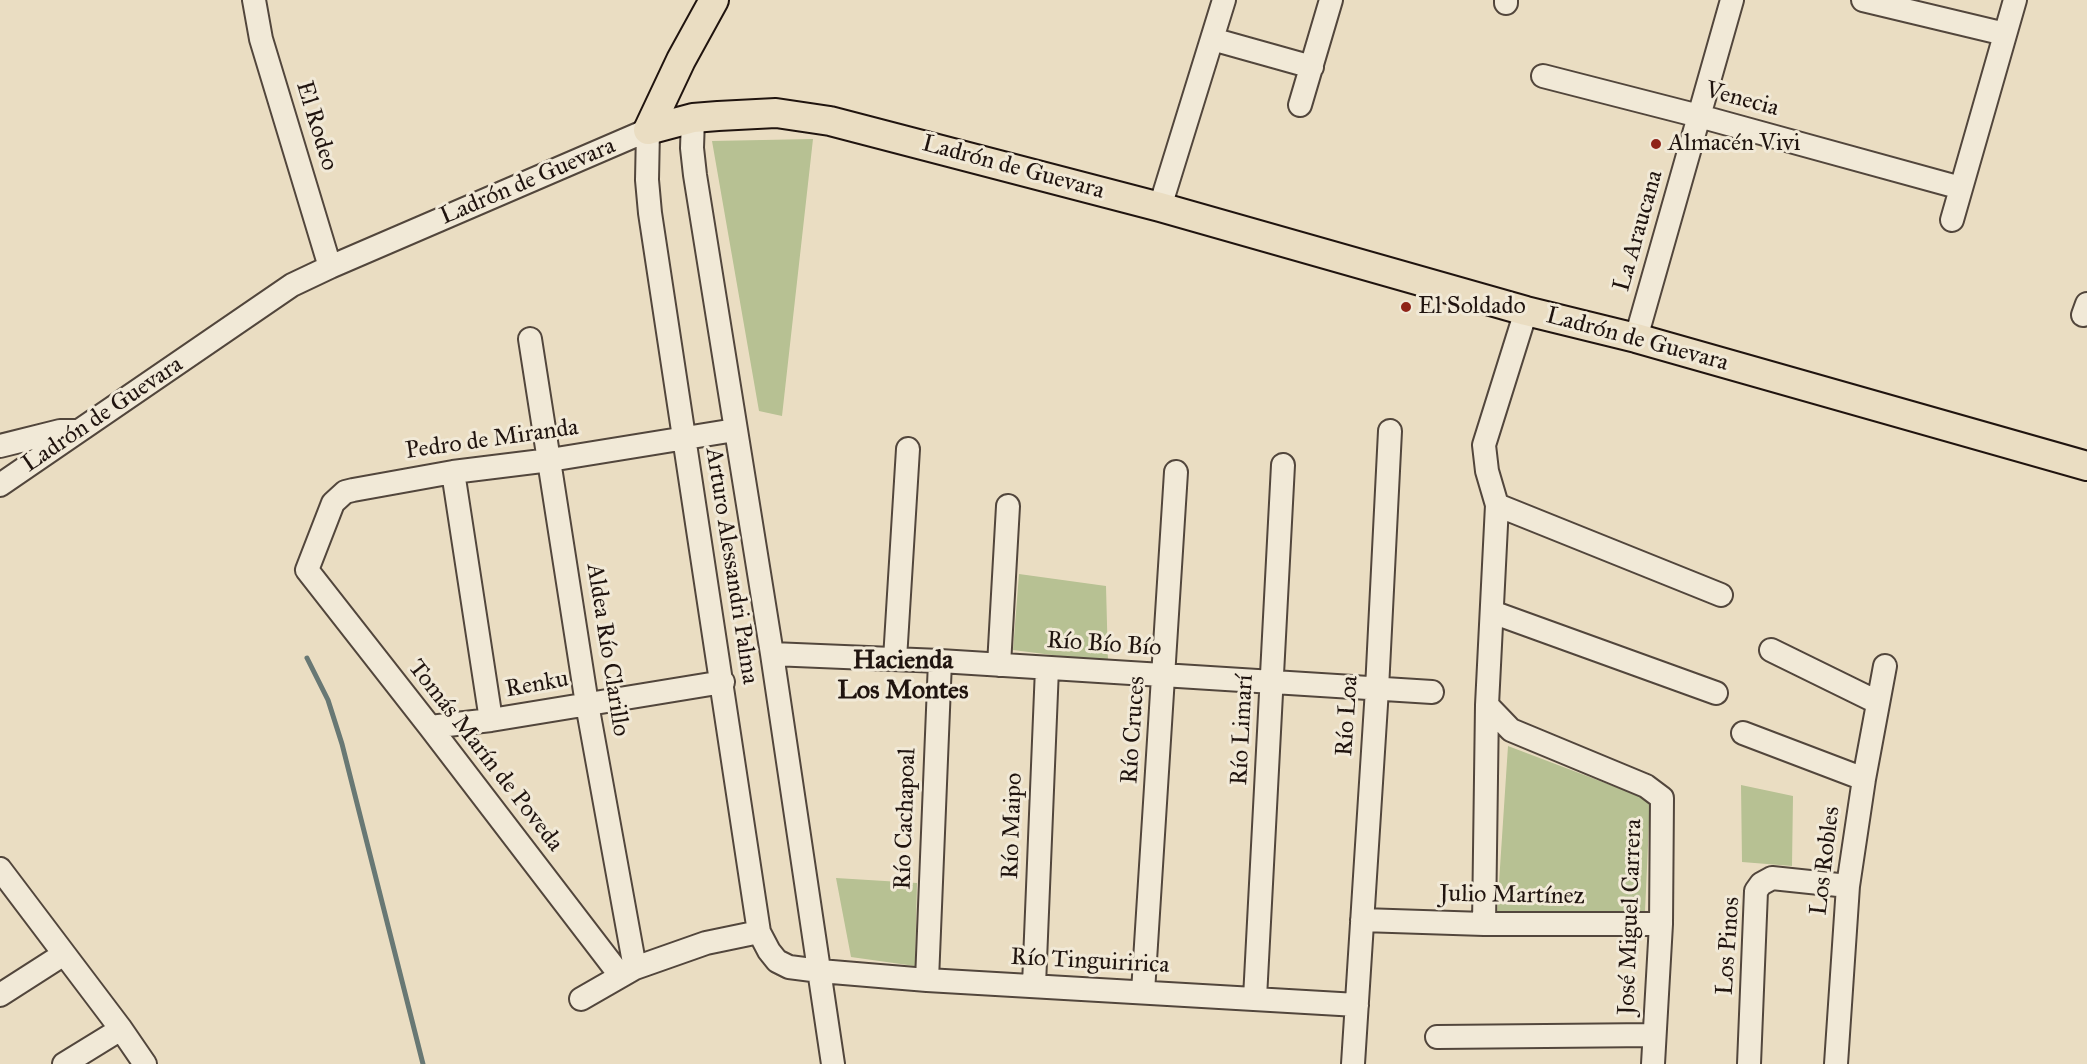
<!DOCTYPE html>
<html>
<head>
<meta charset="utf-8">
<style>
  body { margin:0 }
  canvas { display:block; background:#eaddc2 }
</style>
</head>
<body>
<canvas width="2087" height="1064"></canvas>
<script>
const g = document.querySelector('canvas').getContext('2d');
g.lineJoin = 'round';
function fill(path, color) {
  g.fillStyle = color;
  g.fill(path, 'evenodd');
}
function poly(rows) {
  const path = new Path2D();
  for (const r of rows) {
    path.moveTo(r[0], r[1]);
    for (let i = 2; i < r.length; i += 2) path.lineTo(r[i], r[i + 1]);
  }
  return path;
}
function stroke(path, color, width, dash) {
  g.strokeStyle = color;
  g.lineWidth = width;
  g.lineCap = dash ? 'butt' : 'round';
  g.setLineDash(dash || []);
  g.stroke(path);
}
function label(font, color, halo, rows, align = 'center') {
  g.font = font + ' "IM FELL Great Primer",serif';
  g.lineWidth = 6;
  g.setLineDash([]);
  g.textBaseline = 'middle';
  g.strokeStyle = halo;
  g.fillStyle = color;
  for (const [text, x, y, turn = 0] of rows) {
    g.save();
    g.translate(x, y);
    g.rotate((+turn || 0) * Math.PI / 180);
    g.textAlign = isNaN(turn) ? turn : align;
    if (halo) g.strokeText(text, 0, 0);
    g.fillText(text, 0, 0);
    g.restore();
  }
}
const green = poly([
  [813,139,782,416,759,411,712,141],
  [1019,574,1106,586,1108,662,1013,650],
  [1508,746,1650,800,1645,912,1497,913],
  [1741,785,1793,796,1792,866,1742,862],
  [836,878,917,883,915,966,851,957]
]);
const stream = poly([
  [307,658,328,700,342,744,423,1064]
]);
const minor = poly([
  [254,0,261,39,330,267],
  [1863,0,2005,34],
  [1506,3,1506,0],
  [1212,39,1312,67],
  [1543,76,1699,116,1961,188],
  [1300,105,1331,0],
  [693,118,692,148,695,175,772,654,833,1064],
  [1160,207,1224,0],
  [1952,220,2015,0],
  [1526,311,1484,445,1487,471,1497,505,1487,705,1511,730,1646,786,1662,798,1661,924,1653,1064],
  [2083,315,2087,304],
  [1636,338,1732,0],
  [530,339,587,704,635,968],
  [0,446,60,431,78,431],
  [453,472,491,720],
  [0,485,292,285,330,267,648,130,647,180,650,213,759,932,769,951,777,961,789,967,820,971,927,980,1357,1005],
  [1497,505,1721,595],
  [1492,612,1716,693],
  [1771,650,1877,702],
  [772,654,940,661,1432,692],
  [895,659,908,449],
  [999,665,1008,506],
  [430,727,491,720,723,682],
  [1743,733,1864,779],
  [0,869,121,1029,145,1064],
  [1362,920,1484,924,1661,924],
  [1484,924,1487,705],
  [620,975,430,727,307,570,333,503,345,492,353,490,453,472,550,460,735,430],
  [927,980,940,661],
  [1034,985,1047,668],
  [1143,992,1176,472],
  [0,995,64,954],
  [1255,998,1283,465],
  [581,999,635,968,706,943,759,932],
  [1437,1037,1654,1035],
  [64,1064,121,1029],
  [1353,1064,1377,689,1390,431],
  [1749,1064,1756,891,1761,884,1772,878,1848,886],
  [1836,1064,1848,886,1864,779,1885,666]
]);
const major = poly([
  [648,130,693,118,718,116,776,113,830,121,1160,207,1526,311,1636,338,2087,466],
  [648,130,681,60,714,0]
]);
const markers = [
  [1656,144,6,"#8f2418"],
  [1406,307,6,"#8f2418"]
];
const streetNames = [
  ["Venecia",1742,100,15],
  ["El Rodeo",316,126,73],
  ["Ladrón de Guevara",1013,168,15],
  ["Ladrón de Guevara",528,182,-23],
  ["La Araucana",1639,231,-74],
  ["Ladrón de Guevara",1637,340,15],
  ["Ladrón de Guevara",103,415,-34],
  ["Pedro de Miranda",492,440,-8],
  ["Arturo Alessandri Palma",731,566,81],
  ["Río Bío Bío",1104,645,4],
  ["Aldea Río Clarillo",607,650,81],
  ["Renku",537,685,-10],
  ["Río Loa",1348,716,-86],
  ["Río Cruces",1134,730,-86],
  ["Río Limarí",1243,730,-87],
  ["Tomás Marín de Poveda",485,756,52],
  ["Río Cachapoal",906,819,-88],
  ["Río Maipo",1013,826,-88],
  ["Los Robles",1826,861,-83],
  ["Julio Martínez",1512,896,1],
  ["José Miguel Carrera",1631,917,-88],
  ["Los Pinos",1729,946,-86],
  ["Río Tinguiririca",1090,962,3]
];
const poiNames = [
  ["Almacén Vivi",1668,144],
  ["El Soldado",1418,307]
];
const neighbourhoodNames = [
  ["Hacienda",903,662],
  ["Los Montes",903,692]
];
fill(green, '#b7c193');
stroke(stream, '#687874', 5);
stroke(minor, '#52463c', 26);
stroke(major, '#20140f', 32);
stroke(minor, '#f1e9d7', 22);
stroke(major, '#eaddc2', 28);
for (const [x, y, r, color] of markers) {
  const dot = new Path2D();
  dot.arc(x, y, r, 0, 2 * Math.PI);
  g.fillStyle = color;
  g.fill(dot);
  stroke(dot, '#f1e9d7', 2);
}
label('24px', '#20140f', '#f1e9d7', streetNames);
label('24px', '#20140f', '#f1e9d7', poiNames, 'left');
label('bold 26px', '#20140f', '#f1e9d7', neighbourhoodNames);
</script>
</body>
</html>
